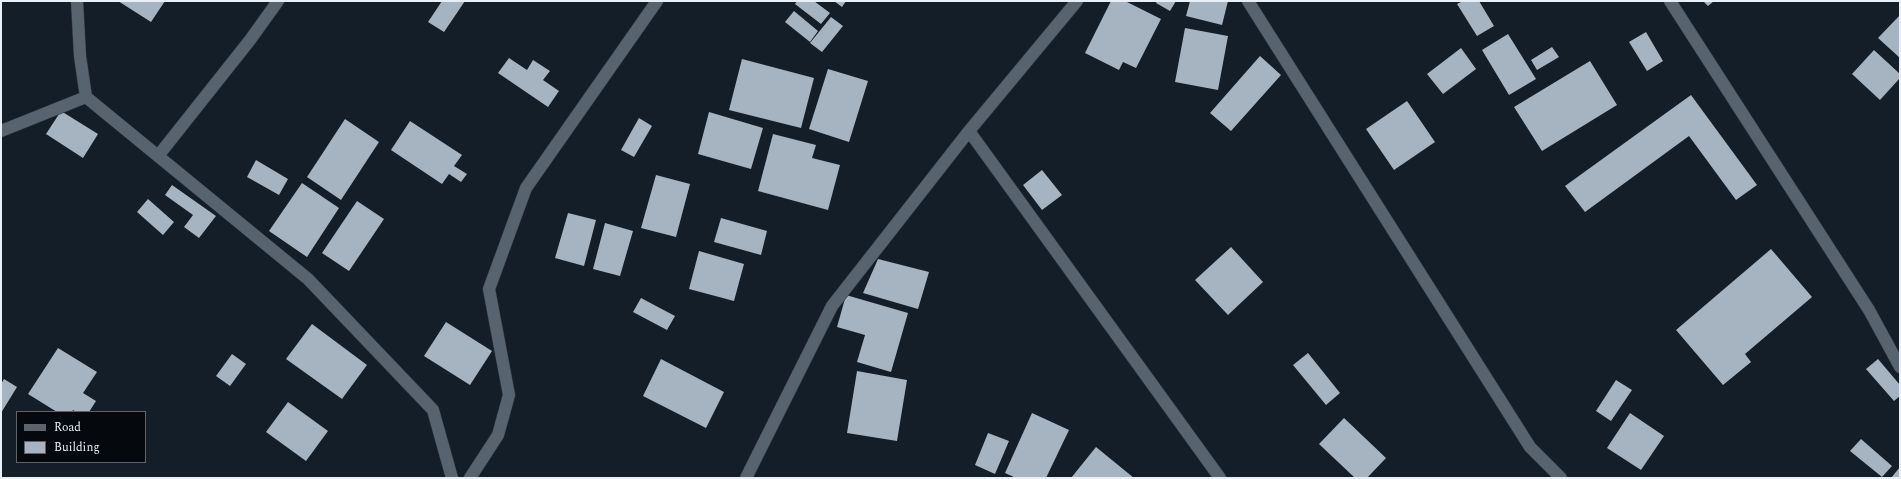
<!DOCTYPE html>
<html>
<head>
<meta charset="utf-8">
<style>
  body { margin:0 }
  #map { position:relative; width:1901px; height:479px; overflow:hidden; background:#141e28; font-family:Spectral,serif }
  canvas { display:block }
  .frame { position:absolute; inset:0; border:2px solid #e8eff6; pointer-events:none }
  .legend { position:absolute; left:16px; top:411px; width:130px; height:52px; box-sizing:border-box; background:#05080c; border:1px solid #60646a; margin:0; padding:5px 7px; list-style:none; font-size:12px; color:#e8eff6 }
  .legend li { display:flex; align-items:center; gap:8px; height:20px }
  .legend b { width:20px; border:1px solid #60646a }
</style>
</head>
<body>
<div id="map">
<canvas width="1901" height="479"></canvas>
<div class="frame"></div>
<ul class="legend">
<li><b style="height:5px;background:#57636e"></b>Road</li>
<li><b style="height:11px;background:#a6b3c0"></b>Building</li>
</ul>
</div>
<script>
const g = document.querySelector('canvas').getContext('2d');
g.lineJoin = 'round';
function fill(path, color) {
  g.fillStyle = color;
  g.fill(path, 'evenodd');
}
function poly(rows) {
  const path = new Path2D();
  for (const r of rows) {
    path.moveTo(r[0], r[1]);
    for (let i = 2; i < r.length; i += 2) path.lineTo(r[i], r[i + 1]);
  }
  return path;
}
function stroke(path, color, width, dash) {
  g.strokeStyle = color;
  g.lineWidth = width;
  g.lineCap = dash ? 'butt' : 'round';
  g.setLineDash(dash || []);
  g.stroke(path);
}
const building = poly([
  [118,1,165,1,151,22],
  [442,1,465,1,444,32,428,22],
  [797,1,814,1,830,13,821,24,795,4],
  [834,1,846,1,842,7],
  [1111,1,1125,1,1161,19,1136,68,1123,62,1119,70,1085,53],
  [1157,1,1176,1,1170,11,1156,3],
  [1190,1,1228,1,1222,25,1186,16],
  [1463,1,1479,1,1494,26,1477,36,1457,4],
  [1703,1,1714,1,1708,6],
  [794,11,818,31,810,42,785,22],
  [1900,15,1900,58,1878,38],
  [831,17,843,26,822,52,810,43],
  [1185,28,1228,36,1218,90,1175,82],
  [1646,32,1663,61,1647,71,1629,42],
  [1508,34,1536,79,1509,95,1482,50],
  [1552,47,1559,57,1537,70,1531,60],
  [1461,48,1476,69,1443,94,1427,74],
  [1874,50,1900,74,1900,78,1880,100,1852,74],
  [1260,56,1281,75,1231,131,1210,113],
  [509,58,527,70,533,60,550,71,543,80,559,91,548,107,498,73],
  [742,59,814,78,801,128,729,110],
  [1590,61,1617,105,1542,151,1514,107],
  [828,69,868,81,849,142,809,129],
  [1691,95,1757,185,1736,200,1689,136,1585,212,1565,186],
  [1407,101,1435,142,1394,170,1366,129],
  [61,111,98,134,83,158,46,134],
  [709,112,763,128,751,169,698,154],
  [639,118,652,126,634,157,621,150],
  [345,119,379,142,341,200,307,177],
  [410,121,462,155,454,166,467,174,461,182,449,174,442,184,391,150],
  [773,134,816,145,812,158,840,165,828,210,758,191],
  [256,160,288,179,279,195,247,177],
  [1042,170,1062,195,1042,210,1023,185],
  [656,175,690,184,676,237,641,228],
  [302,183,339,208,307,257,269,231],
  [172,185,216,216,199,238,184,227,193,215,165,195],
  [148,199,174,222,163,235,137,212],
  [357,201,384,219,349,271,322,253],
  [568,213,596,220,584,266,555,258],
  [721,218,767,231,761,255,714,242],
  [605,223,633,231,620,276,593,269],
  [1231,247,1263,282,1228,315,1195,280],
  [1771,249,1812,297,1745,354,1751,362,1723,385,1676,330],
  [699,251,744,264,734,301,689,289],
  [878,259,929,272,918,309,863,293],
  [846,295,908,313,891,372,857,362,865,335,837,327],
  [641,298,675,316,667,330,633,312],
  [446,322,492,351,470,385,424,356],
  [312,324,367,365,342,399,286,359],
  [58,348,97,372,83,393,96,401,89,412,76,412,73,410,72,412,57,412,28,394],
  [1308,353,1340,393,1326,405,1293,365],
  [232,354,246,364,230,386,216,376],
  [661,359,724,392,706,428,643,396],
  [1878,359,1900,385,1900,396,1894,401,1866,369],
  [857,371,907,380,897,441,847,433],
  [4,379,17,387,1,413,1,384],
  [1616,380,1632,390,1611,421,1596,411],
  [288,402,328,431,306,461,266,432],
  [1032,413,1069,430,1046,478,1016,478,1005,473],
  [1630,413,1664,436,1641,470,1607,448],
  [1344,418,1386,458,1367,478,1355,478,1319,444],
  [988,433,1009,441,995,474,975,465],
  [1861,439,1892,466,1882,477,1850,451],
  [1096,447,1134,478,1071,478],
  [1900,467,1900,478,1891,478]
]);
const street = poly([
  [77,1,80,56,86,97,308,279,433,410,452,478],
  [1248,1,1530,447,1561,478],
  [1670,1,1869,310,1900,367],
  [1,131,86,97],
  [969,131,1220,478],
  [158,156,250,40,278,1],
  [470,478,498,435,509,395,489,289,526,188,657,1],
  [746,478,832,306,969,131,1077,1]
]);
fill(building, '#a6b3c0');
stroke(street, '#353b43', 13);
stroke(street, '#57636e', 12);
</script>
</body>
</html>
